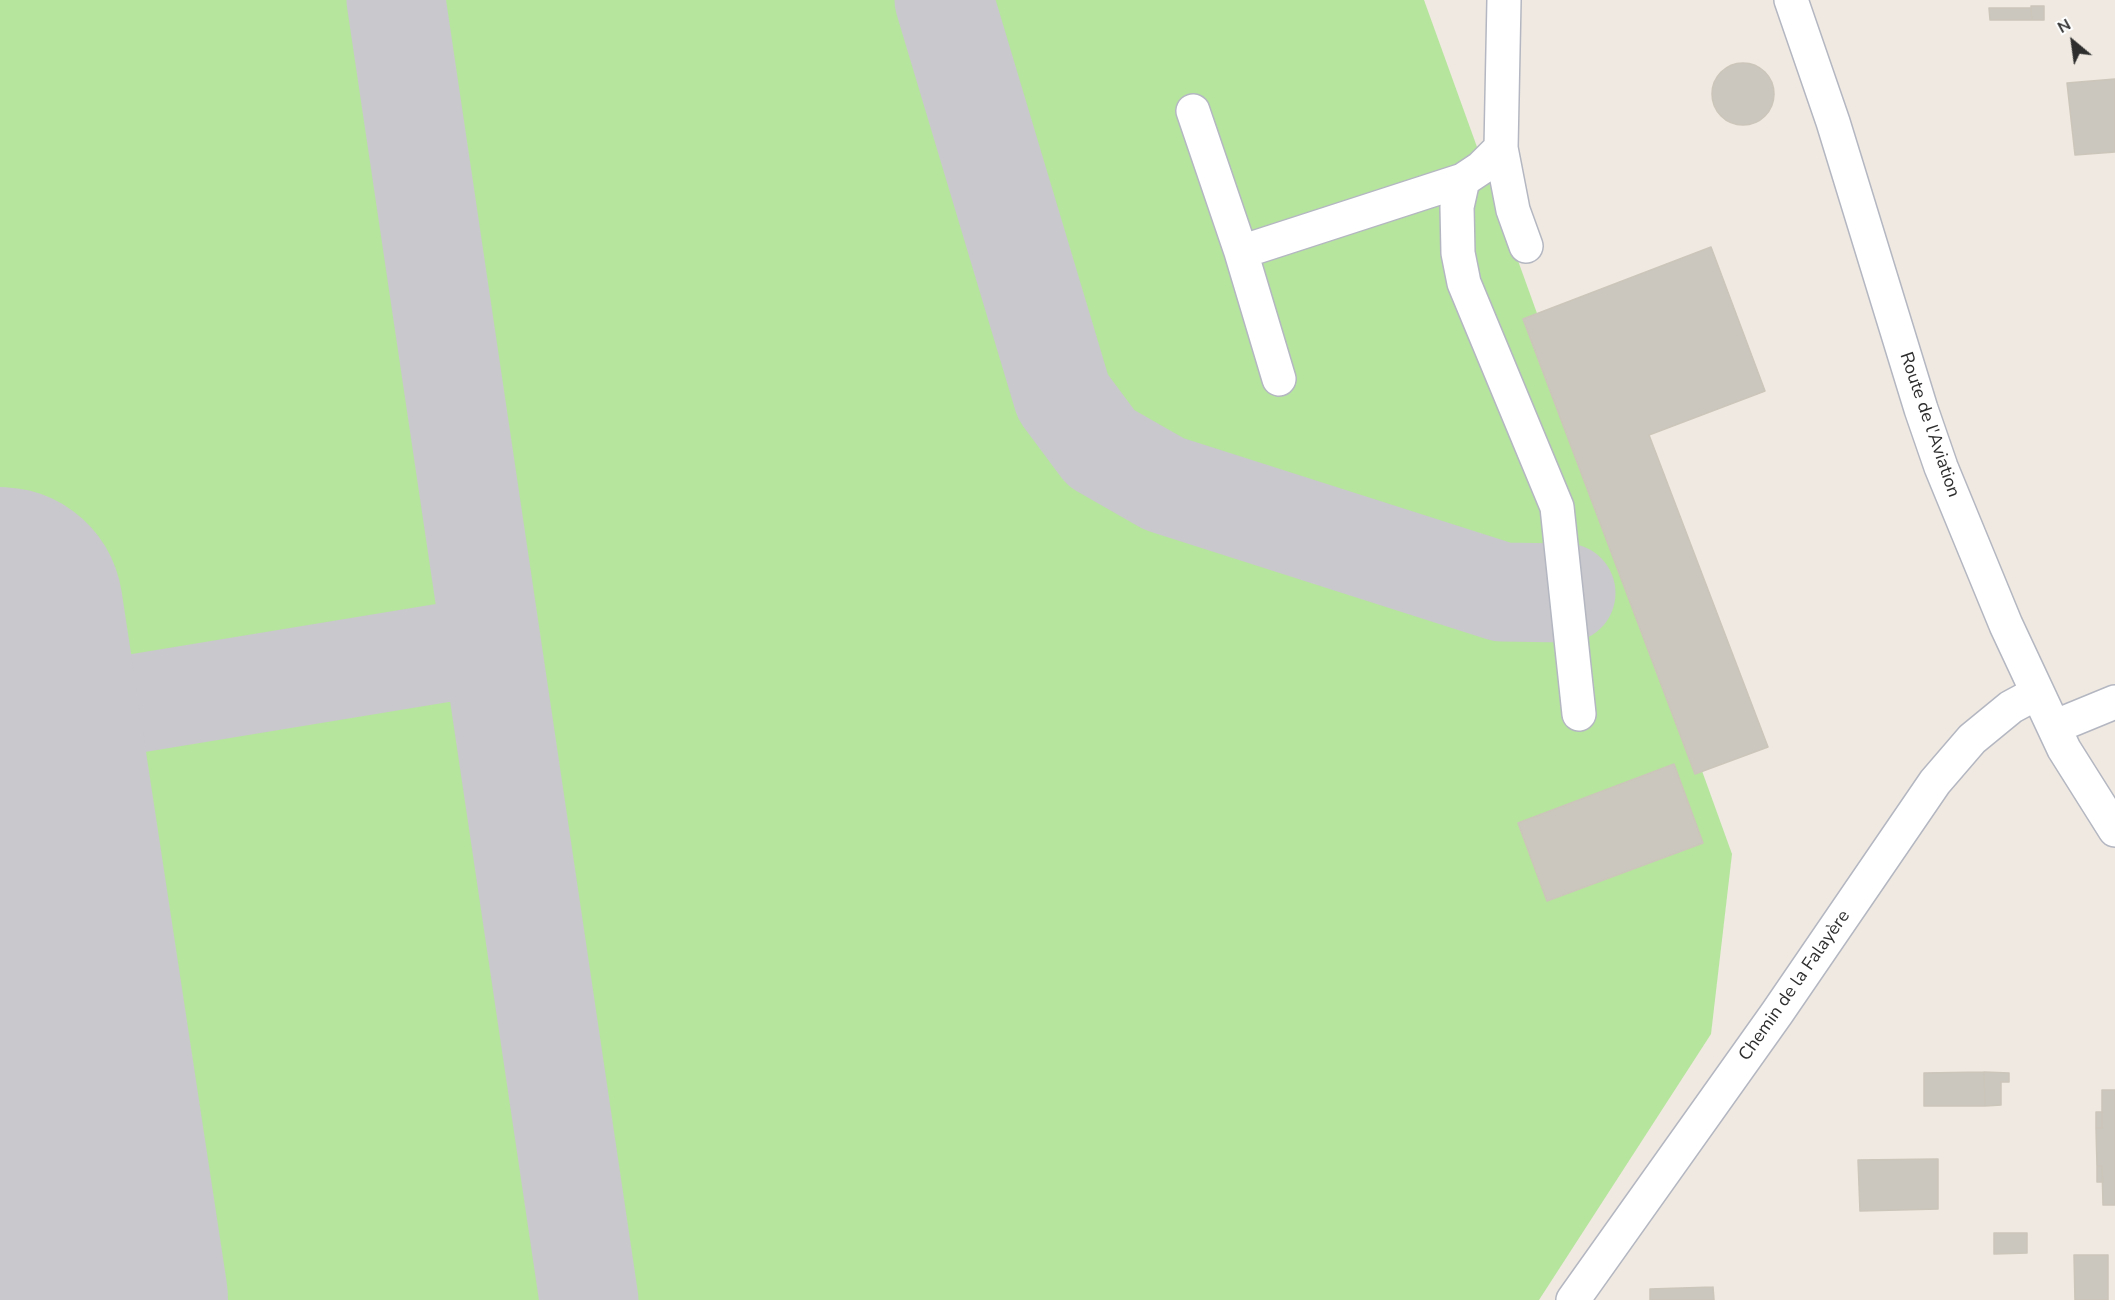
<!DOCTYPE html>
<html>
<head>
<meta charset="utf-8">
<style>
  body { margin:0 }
  #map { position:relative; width:2115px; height:1300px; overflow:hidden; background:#efe9e1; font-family:"Nunito Sans",sans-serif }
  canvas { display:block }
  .north { position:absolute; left:2043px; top:12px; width:60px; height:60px; -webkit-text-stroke:4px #fff; paint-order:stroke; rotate:331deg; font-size:16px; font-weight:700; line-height:24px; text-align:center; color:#2e2e2e }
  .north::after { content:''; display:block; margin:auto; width:21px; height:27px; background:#2e2e2e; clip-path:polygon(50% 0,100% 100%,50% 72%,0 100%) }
</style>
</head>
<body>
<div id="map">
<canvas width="2115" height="1300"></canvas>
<div class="north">N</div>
</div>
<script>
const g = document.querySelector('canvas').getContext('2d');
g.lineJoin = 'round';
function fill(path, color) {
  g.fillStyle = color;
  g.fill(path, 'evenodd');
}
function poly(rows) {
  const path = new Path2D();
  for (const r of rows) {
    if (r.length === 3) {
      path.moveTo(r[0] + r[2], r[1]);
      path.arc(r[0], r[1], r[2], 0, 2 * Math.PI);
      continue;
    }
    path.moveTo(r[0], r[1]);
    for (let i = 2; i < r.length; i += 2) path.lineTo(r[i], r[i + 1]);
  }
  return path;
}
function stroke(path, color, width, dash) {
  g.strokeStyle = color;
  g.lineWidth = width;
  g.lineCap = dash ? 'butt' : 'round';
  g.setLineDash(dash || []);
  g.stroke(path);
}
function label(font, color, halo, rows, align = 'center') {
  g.font = font + ' "Nunito Sans",sans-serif';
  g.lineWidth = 6;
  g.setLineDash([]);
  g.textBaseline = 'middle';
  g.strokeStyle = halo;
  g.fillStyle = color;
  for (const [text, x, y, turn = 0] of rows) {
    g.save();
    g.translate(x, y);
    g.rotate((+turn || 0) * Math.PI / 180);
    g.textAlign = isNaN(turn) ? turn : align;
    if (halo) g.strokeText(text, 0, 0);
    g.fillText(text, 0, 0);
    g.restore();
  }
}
const green = poly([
  [0,0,1424,0,1732,854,1711,1034,1539,1300,0,1300]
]);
const taxiway = poly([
  [396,0,589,1300],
  [944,0,1063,397,1101,448,1164,484,1502,592,1566,593],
  [17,723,491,645]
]);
const runway = poly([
  [0,610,105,1300]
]);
const building = poly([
  [2031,6,2044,6,2044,20,2032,20,2031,6],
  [1989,8,2031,8,2032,20,1990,20,1989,8],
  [1743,94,31],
  [2115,79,2115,152,2075,155,2067,83,2115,79],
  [1711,247,1765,391,1649,435,1768,747,1695,774,1523,319,1711,247],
  [1674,764,1703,843,1547,901,1518,823,1674,764],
  [1984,1072,1985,1106,1924,1106,1924,1073,1984,1072],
  [1984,1072,2009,1073,2009,1082,2001,1082,2001,1105,1985,1106,1984,1072],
  [2102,1090,2115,1090,2115,1205,2103,1205,2102,1166,2097,1166,2096,1128,2102,1128,2102,1090],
  [2096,1112,2102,1112,2102,1128,2096,1128,2096,1112],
  [1938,1159,1938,1209,1860,1211,1858,1160,1938,1159],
  [2097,1166,2102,1166,2103,1182,2097,1182,2097,1166],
  [1994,1233,2027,1233,2027,1253,1994,1254,1994,1233],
  [2074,1255,2108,1255,2108,1300,2075,1300,2074,1255],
  [1713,1287,1714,1300,1650,1300,1650,1289,1713,1287]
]);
const minor = poly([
  [1504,0,1501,148,1513,210,1526,246],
  [1791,0,1833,122,1921,409,1941,467,2006,625,2064,749,2115,830],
  [1193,111,1241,252,1279,379],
  [1501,148,1481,168,1463,180,1457,207,1458,253,1464,283,1557,507,1579,714],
  [1241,252,1463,180],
  [2054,727,2115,702],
  [1573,1300,1777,1013,1935,782,1972,739,2011,707,2037,693]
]);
const streetNames = [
  ["Route de l'Aviation",1929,425,71],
  ["Chemin de la Falayère",1795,986,-55]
];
fill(green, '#b6e59e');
stroke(taxiway, '#c9c8cc', 99);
stroke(runway, '#c9c8cc', 246);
fill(building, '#cbc7bf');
stroke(building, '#cbc5ba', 1.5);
stroke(minor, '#b4b7c1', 36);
stroke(minor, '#fff', 33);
label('18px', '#2e2e2e', '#fff', streetNames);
</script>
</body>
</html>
